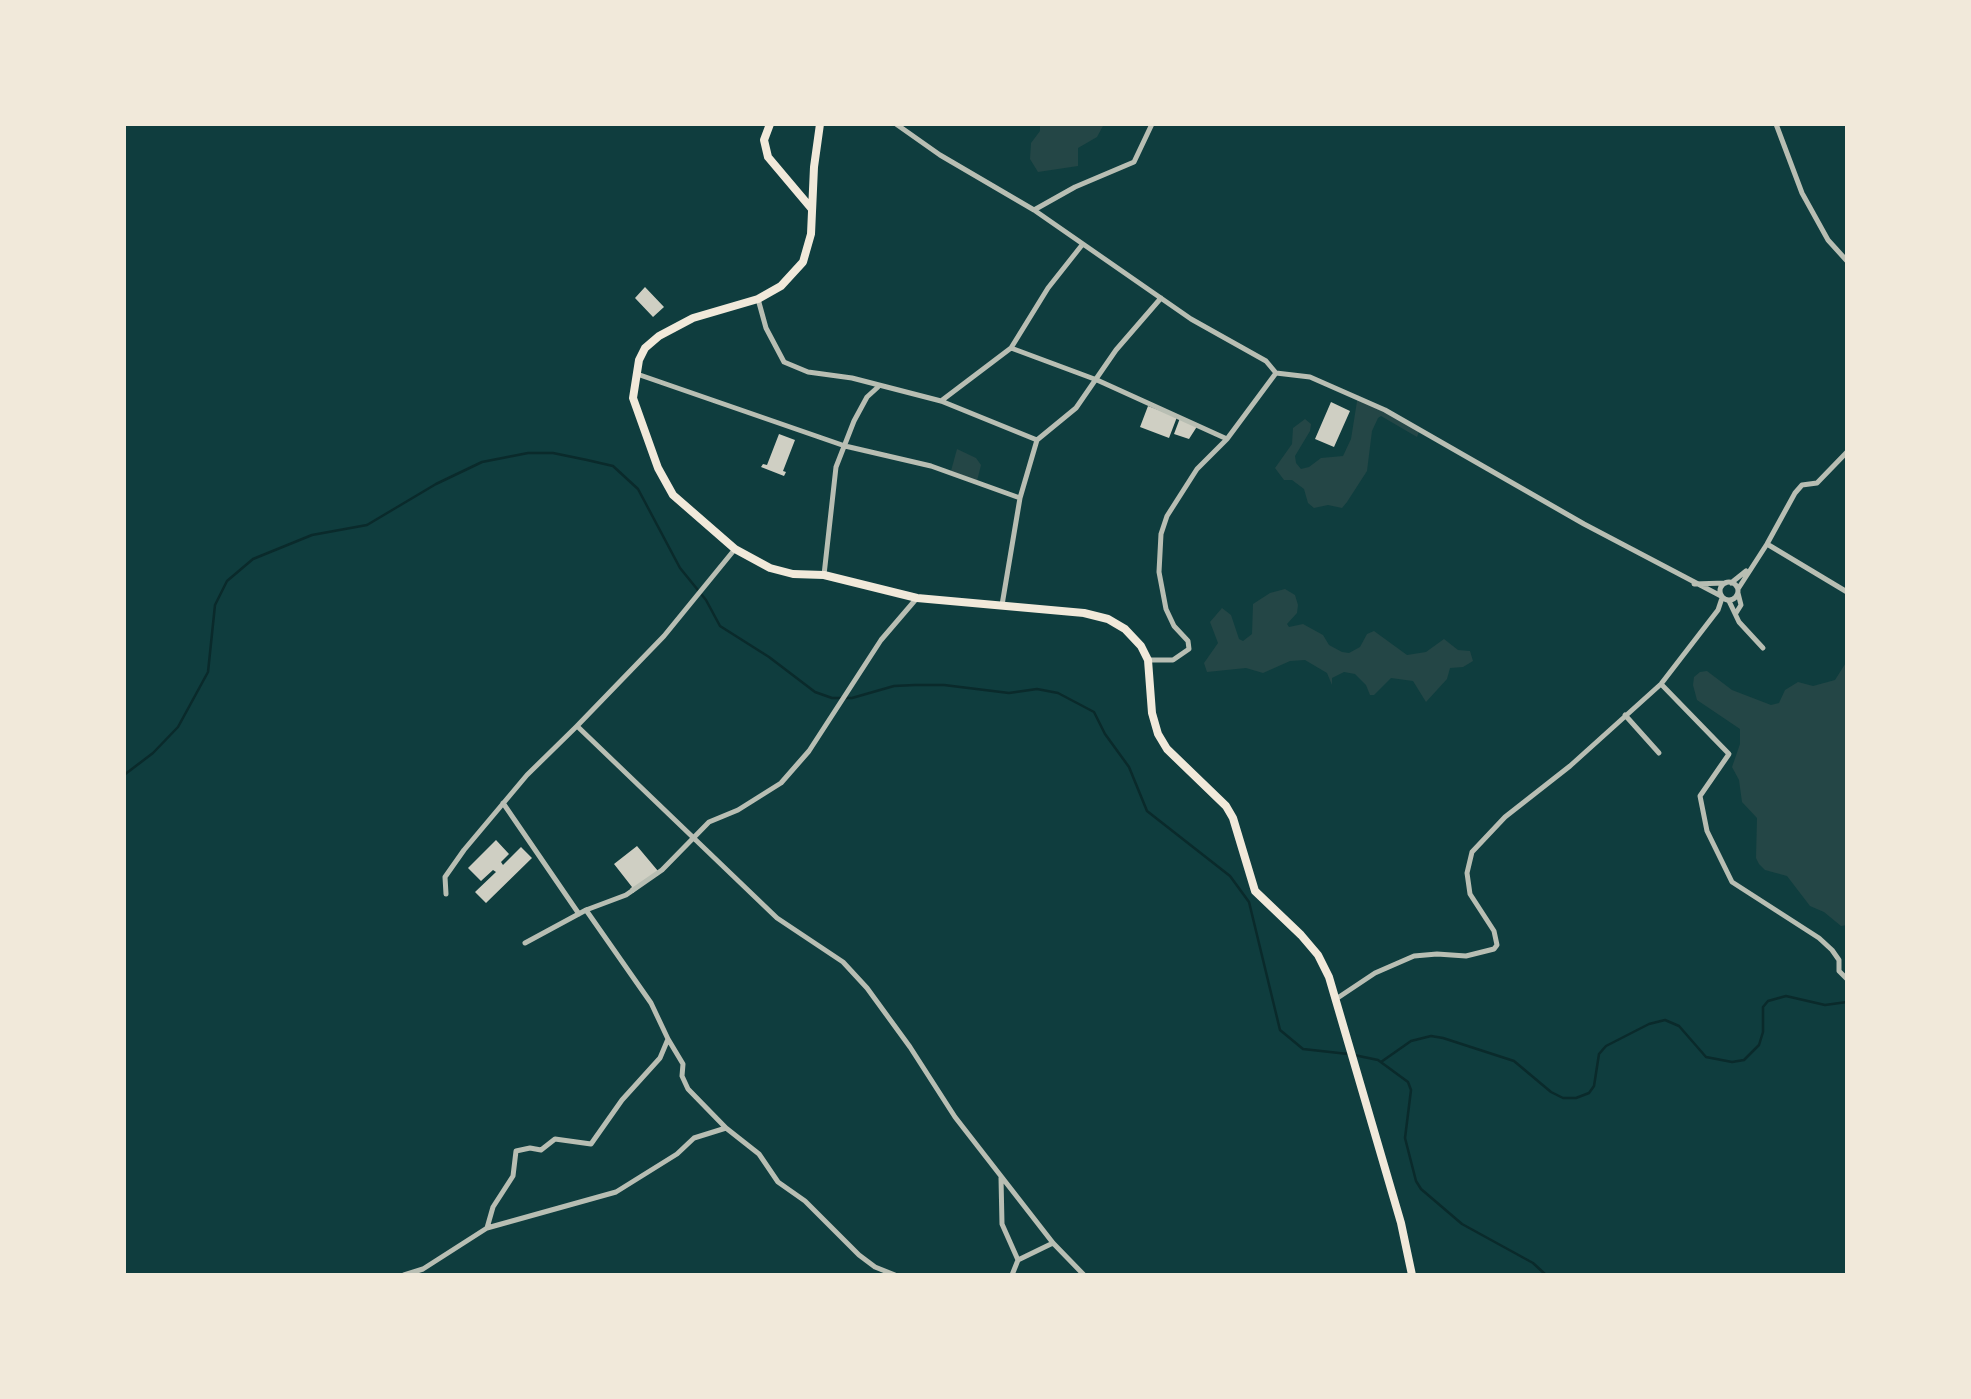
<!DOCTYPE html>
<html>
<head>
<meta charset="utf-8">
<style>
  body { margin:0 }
  #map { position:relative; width:1971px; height:1399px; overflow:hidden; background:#0f3d3e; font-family:Mulish,sans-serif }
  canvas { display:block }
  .frame { position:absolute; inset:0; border:126px solid #f1e9da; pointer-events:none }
</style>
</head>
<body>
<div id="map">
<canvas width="1971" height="1399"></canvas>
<div class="frame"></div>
</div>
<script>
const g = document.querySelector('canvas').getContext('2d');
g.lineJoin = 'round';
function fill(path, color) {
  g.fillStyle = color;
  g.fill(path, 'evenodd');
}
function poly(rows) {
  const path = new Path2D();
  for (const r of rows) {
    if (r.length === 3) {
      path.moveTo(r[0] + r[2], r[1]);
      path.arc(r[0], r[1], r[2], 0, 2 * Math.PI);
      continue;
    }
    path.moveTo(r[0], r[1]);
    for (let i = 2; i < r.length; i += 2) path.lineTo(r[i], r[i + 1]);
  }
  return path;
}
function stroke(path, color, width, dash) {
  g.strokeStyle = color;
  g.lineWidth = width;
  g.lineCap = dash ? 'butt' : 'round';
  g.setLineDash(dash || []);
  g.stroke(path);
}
const green = poly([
  [1040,124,1104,124,1097,137,1078,148,1078,166,1038,172,1030,159,1031,143,1040,131],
  [1358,395,1420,429,1417,437,1381,416,1378,418,1372,431,1367,471,1347,502,1342,508,1328,505,1314,508,1308,503,1304,489,1292,480,1284,480,1275,468,1292,444,1293,428,1305,419,1311,424,1310,431,1295,456,1296,463,1301,469,1309,467,1321,458,1343,456,1351,439],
  [957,449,976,458,981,465,977,481,951,471],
  [1285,589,1295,595,1298,605,1297,613,1287,624,1289,627,1303,624,1323,635,1329,645,1342,652,1349,653,1360,647,1367,634,1374,631,1407,655,1426,652,1444,639,1458,650,1470,651,1473,661,1463,667,1450,668,1447,679,1426,702,1413,681,1391,678,1374,695,1370,695,1366,685,1355,674,1344,672,1332,678,1332,685,1327,673,1305,660,1290,661,1263,673,1246,668,1207,672,1204,663,1218,643,1210,622,1222,608,1231,615,1239,639,1243,641,1252,634,1253,604,1270,593],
  [1847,661,1847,925,1841,926,1824,912,1810,906,1787,876,1765,870,1759,864,1756,858,1757,818,1742,802,1739,780,1732,767,1740,744,1740,729,1697,700,1693,685,1694,677,1700,672,1707,671,1732,690,1771,705,1779,703,1785,690,1798,682,1813,686,1835,680]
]);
const stream = poly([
  [124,775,153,753,178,727,208,672,215,605,227,581,253,559,312,535,367,525,436,484,482,462,528,453,553,453,587,460,613,466,638,489,680,568,706,600,720,626,769,657,815,692,832,698,852,698,894,686,915,685,944,685,1009,693,1037,689,1058,693,1094,712,1105,734,1129,767,1147,811,1230,876,1249,902,1280,1030,1303,1049,1348,1054],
  [1354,1055,1378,1060,1408,1082,1411,1090,1405,1138,1416,1181,1421,1189,1462,1224,1533,1263,1546,1275],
  [1381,1062,1411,1041,1431,1036,1443,1038,1514,1061,1551,1092,1563,1098,1576,1098,1589,1093,1594,1086,1599,1054,1606,1046,1649,1024,1665,1020,1679,1026,1706,1057,1732,1062,1744,1060,1759,1045,1763,1032,1763,1007,1768,1001,1786,996,1825,1005,1847,1002]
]);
const building = poly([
  [645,287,664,307,653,317,635,298],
  [1331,402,1350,411,1334,447,1315,439],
  [1148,406,1177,417,1169,438,1140,427],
  [1180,418,1198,425,1189,439,1174,434],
  [779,434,795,440,783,471,786,472,784,476,761,467,763,464,767,465],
  [496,840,509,854,501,862,503,865,521,847,532,858,486,903,475,892,496,872,493,870,481,881,468,868],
  [637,846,658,871,633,893,630,889,632,887,614,864]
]);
const minor = poly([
  [896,124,940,155,1034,210,1191,319,1266,361,1276,373,1310,377,1385,410,1584,524,1721,596],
  [1776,124,1802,193,1828,240,1847,261],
  [1034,210,1075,187,1134,162,1152,124],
  [758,299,766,328,784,362,808,372,852,378,941,401,1037,440,1076,408,1116,350,1161,298],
  [1011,348,1097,380,1227,439,1276,373],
  [637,374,845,446,931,466,1020,498],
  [941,401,1011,348,1048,288,1082,245],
  [1767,544,1847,592],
  [735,549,664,636,577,726,777,918,843,962,867,988,910,1047,955,1117,1053,1243,1084,1275],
  [824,575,836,467,854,421,867,397,878,387],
  [1729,591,9],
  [1731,583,1746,571],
  [1694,584,1725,583],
  [1738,589,1767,544,1795,493,1802,485,1817,483,1847,452],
  [1729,601,1739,622,1763,648],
  [1002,605,1020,498,1037,440],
  [1736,613,1741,605,1738,593],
  [1148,660,1173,660,1189,649,1188,641,1174,626,1166,609,1159,572,1161,534,1167,516,1197,469,1227,439],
  [1661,684,1729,754,1700,796,1707,831,1732,882,1819,938,1832,950,1839,960,1839,971,1847,979],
  [1625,715,1659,753],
  [503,803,579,914],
  [446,894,445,877,464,850,527,775,577,726],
  [525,943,586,910,626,895,662,870,709,822,738,810,781,783,809,751,881,640,917,598],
  [1336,999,1375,973,1414,956,1437,954,1466,956,1494,949,1497,945,1494,931,1470,894,1467,873,1472,852,1505,817,1570,766,1661,684,1718,610,1722,598],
  [668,1039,683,1064,682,1076,688,1089,726,1128,759,1154,778,1182,805,1201,859,1255,875,1267,895,1275],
  [1001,1178,1002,1224,1018,1260,1012,1275],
  [487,1228,616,1192,677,1154,694,1138,726,1128],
  [1018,1260,1053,1243],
  [404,1275,423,1269,487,1228,493,1207,513,1176,516,1151,530,1148,541,1150,555,1139,591,1144,622,1100,660,1058,668,1039,651,1003,586,910]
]);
const primary = poly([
  [770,124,764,140,768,157,811,208],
  [820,124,814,167,811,234,803,262,781,286,758,299,693,318,659,336,645,348,639,360,633,398,658,468,673,495,735,549,770,568,793,574,824,575,917,598,1084,613,1108,619,1125,629,1141,646,1148,660,1152,713,1158,734,1167,749,1226,806,1233,818,1255,891,1301,935,1318,955,1329,977,1401,1223,1412,1275]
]);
fill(green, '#244646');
stroke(stream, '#0a2a2b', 2.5);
fill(building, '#cfcfc3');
stroke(minor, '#b8beb3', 5);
stroke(primary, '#f1e9da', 8);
</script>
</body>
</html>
